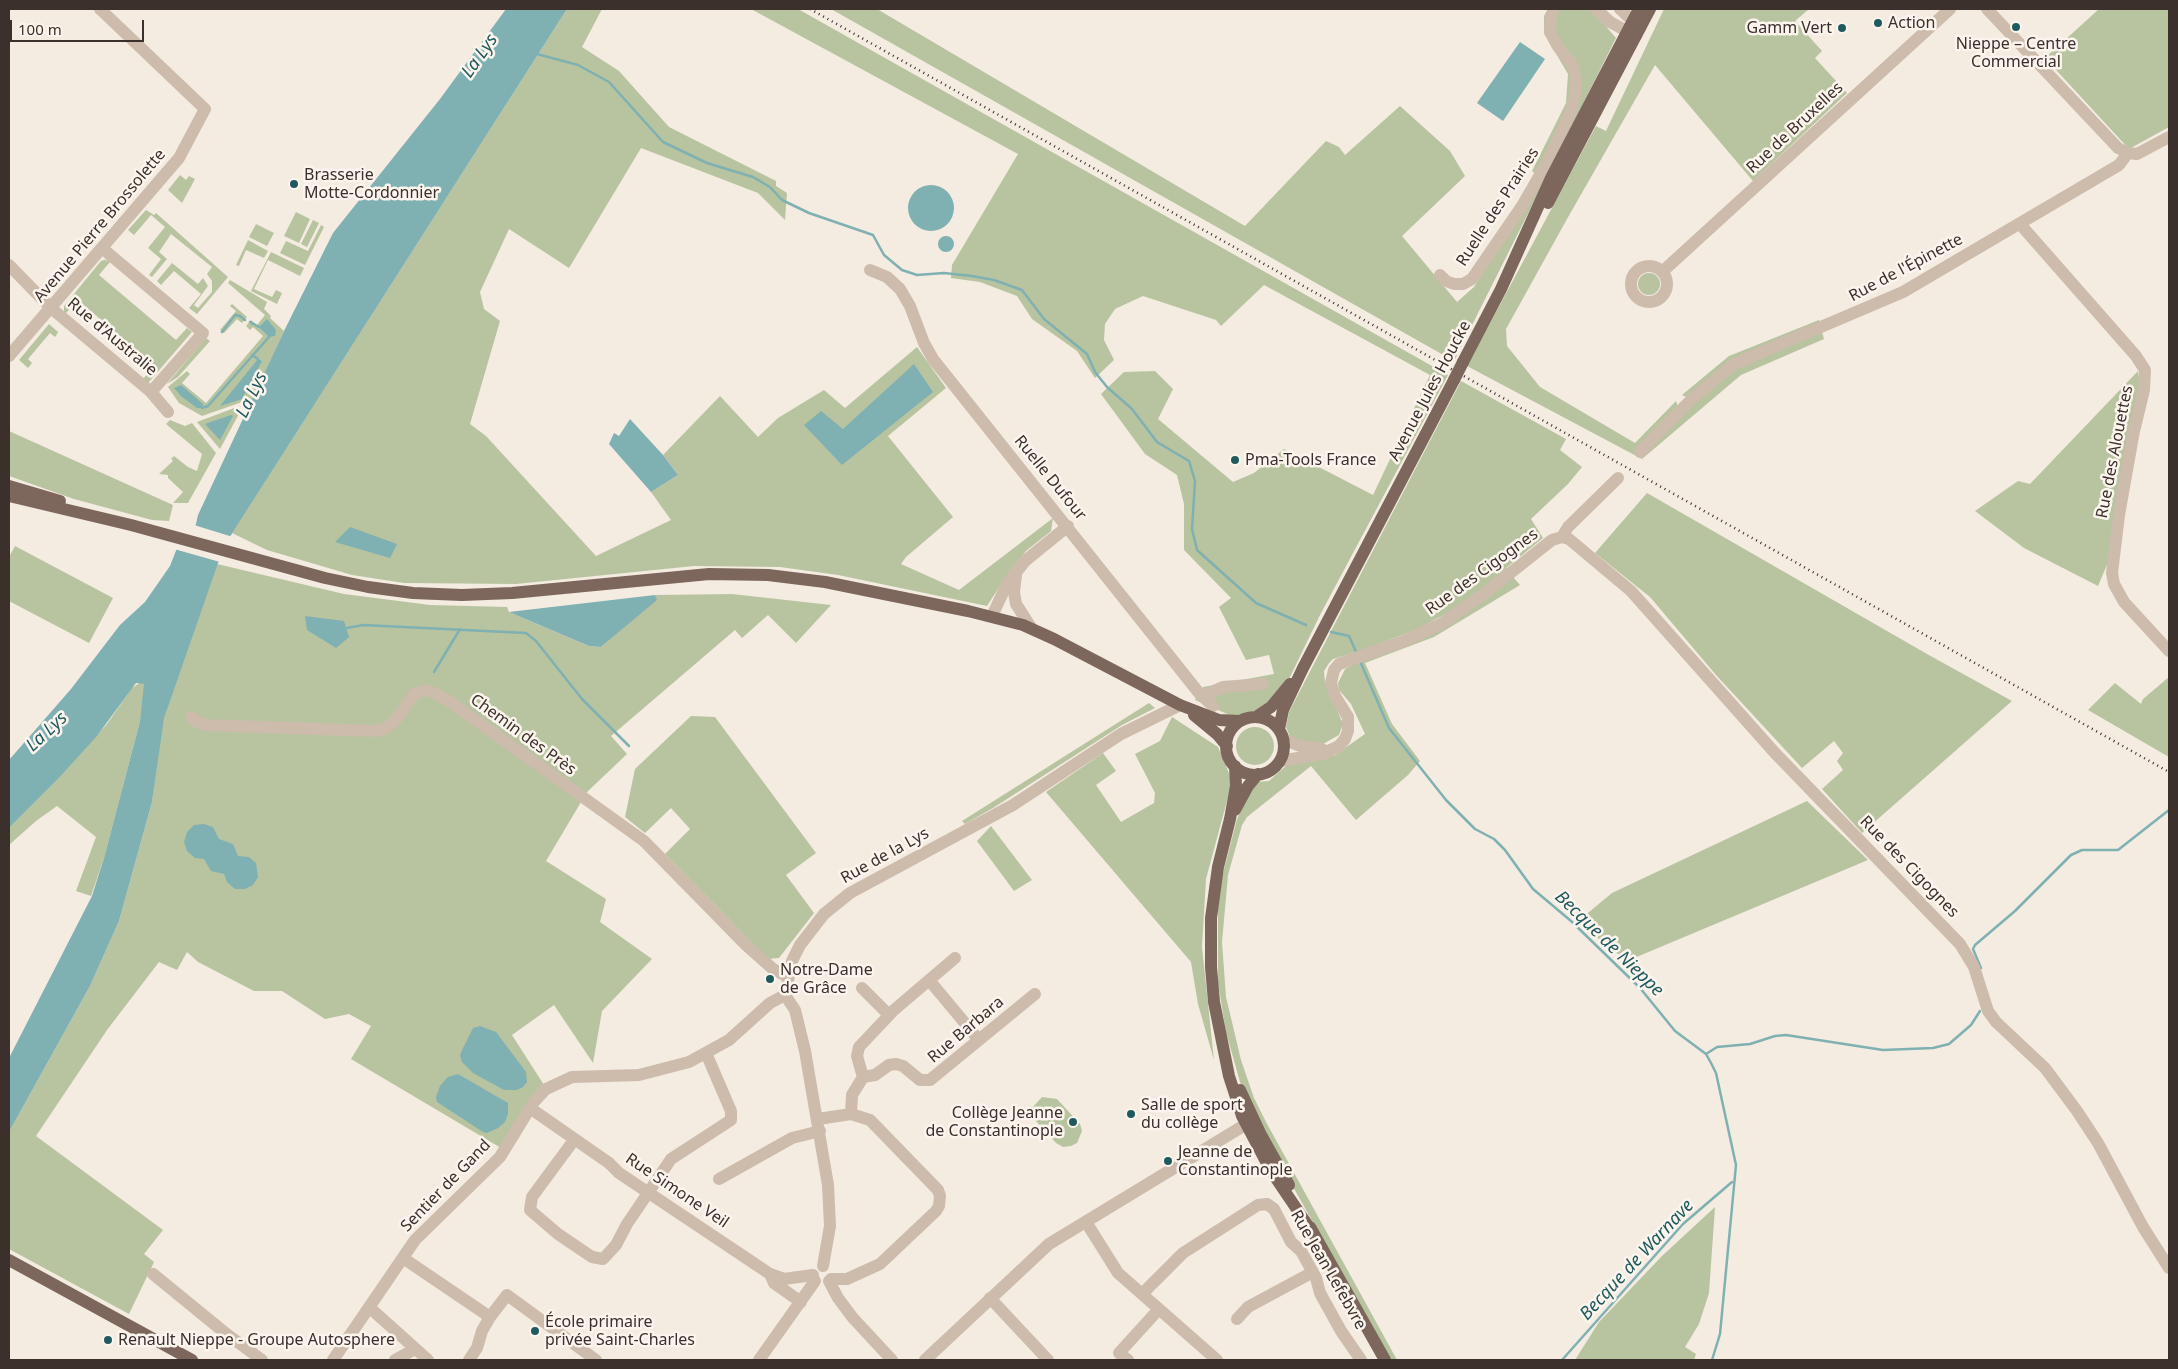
<!DOCTYPE html>
<html>
<head>
<meta charset="utf-8">
<style>
  body { margin:0 }
  #map { position:relative; width:2178px; height:1369px; overflow:hidden; background:#f4ebe1; font-family:"Noto Sans",sans-serif }
  canvas { display:block }
  .frame { position:absolute; inset:0; border:10px solid #3b302b; pointer-events:none }
  .scale { position:absolute; left:10px; top:20px; width:134px; height:22px; box-sizing:border-box; border:2px solid #3b302b; border-top:0; padding-left:6px; font-size:15px; line-height:18px; white-space:nowrap; color:#3b302b; -webkit-text-stroke:4px #fbf5ee; paint-order:stroke }
</style>
</head>
<body>
<div id="map">
<canvas width="2178" height="1369"></canvas>
<div class="frame"></div>
<div class="scale">100 m</div>
</div>
<script>
const g = document.querySelector('canvas').getContext('2d');
g.lineJoin = 'round';
function fill(path, color) {
  g.fillStyle = color;
  g.fill(path, 'evenodd');
}
function poly(rows) {
  const path = new Path2D();
  for (const r of rows) {
    if (r.length === 3) {
      path.moveTo(r[0] + r[2], r[1]);
      path.arc(r[0], r[1], r[2], 0, 2 * Math.PI);
      continue;
    }
    path.moveTo(r[0], r[1]);
    for (let i = 2; i < r.length; i += 2) path.lineTo(r[i], r[i + 1]);
  }
  return path;
}
function stroke(path, color, width, dash) {
  g.strokeStyle = color;
  g.lineWidth = width;
  g.lineCap = dash ? 'butt' : 'round';
  g.setLineDash(dash || []);
  g.stroke(path);
}
function label(font, color, halo, rows, align = 'center') {
  g.font = font + ' "Noto Sans",sans-serif';
  g.lineWidth = 5;
  g.setLineDash([]);
  g.textBaseline = 'middle';
  g.strokeStyle = halo;
  g.fillStyle = color;
  for (const [text, x, y, turn = 0] of rows) {
    g.save();
    g.translate(x, y);
    g.rotate((+turn || 0) * Math.PI / 180);
    g.textAlign = isNaN(turn) ? turn : align;
    if (halo) g.strokeText(text, 0, 0);
    g.fillText(text, 0, 0);
    g.restore();
  }
}
const green = poly([
  [567,9,602,9,582,47,619,71,669,127,776,181,776,186,787,193,785,220,758,193,641,148,569,268,509,229,480,292,484,309,500,321,470,424,486,436,596,556,671,520,651,492,678,475,663,455,720,396,758,437,778,418,824,390,845,408,917,347,946,388,888,436,953,517,906,557,901,564,959,590,1053,518,1051,531,1026,551,1009,572,987,606,838,575,780,567,694,566,516,584,404,583,352,575,267,550,232,533],
  [751,9,798,9,1448,375,1320,615,1289,679,1264,708,1234,717,1195,700,1203,687,1274,674,1269,655,1246,660,1219,607,1231,598,1184,550,1184,504,1177,475,1145,454,1101,394,1124,372,1155,371,1173,389,1158,419,1233,482,1254,473,1284,449,1373,495,1430,375,1264,285,1221,326,1216,320,1143,296,1115,309,1105,324,1104,340,1114,360,1095,378,1077,351,1032,319,1017,296,980,282,951,278,952,265,1018,154],
  [831,9,877,9,1245,226,1326,141,1339,147,1345,155,1400,106,1450,151,1465,176,1402,236,1457,302,1474,287,1542,179,1532,171,1566,103,1568,74,1544,33,1544,16,1548,9,1591,9,1616,38,1454,361],
  [1664,9,1809,9,1795,21,1822,51,1815,58,1847,93,1753,181,1655,65,1567,219,1506,329,1507,346,1540,387,1635,443,1676,401,1678,407,1725,374,1822,332,1824,339,1741,375,1642,459,1467,366,1596,126,1606,131],
  [2099,9,2169,9,2169,127,2129,149,2045,58],
  [180,175,186,180,189,176,195,179,182,203,168,190],
  [146,210,154,215,156,213,228,277,197,314,189,308,201,294,174,271,161,285,157,281,172,263,198,284,203,278,208,286,194,305,198,308,212,292,212,281,207,274,212,267,171,234,159,252,167,259,152,277,149,275,161,259,148,248,165,227,151,215,134,235,128,230],
  [296,212,310,219,299,243,284,236],
  [313,220,319,223,307,247,301,244],
  [256,224,274,233,267,246,249,237],
  [321,225,324,227,305,265,280,253,286,241,308,251],
  [248,240,268,251,264,258,246,250,239,266,236,265],
  [271,252,304,268,300,276,268,260,254,289,272,297,276,290,282,293,277,304,251,291],
  [107,259,105,262,108,260,110,262,99,275,176,340,187,328,192,332,148,383,143,379,154,366,120,336,78,300,66,313,64,312,64,306,101,261],
  [1649,284,11],
  [230,280,267,302,264,309,271,316,270,318,284,331,251,403,245,401,202,416,179,403,168,387,187,371,190,374,182,383,206,403,263,336,253,327,250,330,246,326,251,320,257,325,265,315,228,283],
  [232,304,247,317,242,323,237,319,224,333,220,330,236,311,230,306],
  [1819,320,1821,325,1738,358,1688,398,1682,395,1729,356],
  [49,324,58,332,57,334,55,337,50,333,28,359,32,363,28,368,19,360],
  [206,338,210,341,178,377,167,384],
  [2138,371,2140,386,2109,560,2098,586,2024,548,1975,511,2018,481,2030,484],
  [1461,381,1566,439,1560,450,1582,467,1568,484,1531,519,1543,538,1506,568,1508,571,1431,624,1360,651,1333,659,1329,663,1324,671,1325,682,1343,724,1339,735,1323,744,1306,743,1290,737,1286,727,1289,712],
  [237,407,240,409,240,412,220,449,197,422],
  [170,420,185,426,192,423,216,453,188,503,173,503,183,492,168,478,168,475,159,474,173,461,171,459,174,456,188,467,197,471,202,454,166,424],
  [9,431,173,505,169,521,152,520,74,499,9,476],
  [1647,493,1927,654,2012,701,1862,833,1822,789,1843,770,1837,761,1843,753,1834,741,1802,768,1716,675,1650,597,1595,553],
  [15,546,113,598,89,643,9,601,9,557],
  [217,564,344,594,430,605,507,607,509,612,589,646,601,647,656,600,655,595,732,594,831,605,796,643,768,615,742,638,735,630,611,736,627,754,587,792,546,861,606,899,600,922,652,959,602,1011,593,1063,554,1005,512,1035,544,1085,501,1148,351,1059,371,1026,349,1014,325,1019,282,991,254,991,198,962,187,952,177,970,159,962,107,1030,36,1136,163,1230,144,1254,154,1262,129,1314,9,1249,9,1132,90,986,119,921,152,802,163,718],
  [1513,577,1520,585,1434,637,1365,663,1392,724,1420,761,1408,775,1356,820,1311,766,1247,817,1242,825,1228,875,1222,942,1226,997,1241,1060,1254,1098,1266,1122,1397,1360,1391,1360,1258,1125,1240,1082,1226,1032,1218,983,1218,908,1221,881,1237,819,1250,790,1256,782,1269,781,1288,764,1335,755,1365,734,1351,704,1339,690,1338,683,1345,669],
  [2169,677,2169,757,2088,710,2115,683,2141,704,2143,699],
  [141,682,144,684,145,691,140,721,104,858,91,896,76,891,96,837,57,806,36,821,9,845,9,828,60,777,107,724,132,688],
  [1149,703,1155,708,1122,725,993,808,965,824,962,821],
  [691,716,715,717,816,853,786,875,814,913,779,958,768,959,665,854,690,829,671,808,645,833,625,817,635,769],
  [1172,717,1218,747,1231,778,1231,786,1206,879,1202,947,1214,1060,1198,1004,1191,962,1046,792,1103,753,1116,771,1096,785,1121,822,1154,803,1155,793,1135,754,1160,741],
  [1255,746,19],
  [1807,801,1868,860,1627,961,1577,922,1612,893],
  [991,826,1032,880,1014,891,977,841],
  [1042,1097,1057,1099,1080,1124,1082,1131,1077,1143,1071,1146,1063,1147,1056,1143,1036,1121,1032,1113,1033,1107],
  [1715,1207,1709,1293,1699,1324,1685,1347,1696,1354,1694,1360,1575,1360,1599,1322,1662,1256]
]);
const water = poly([
  [506,9,567,9,224,546,164,718,152,802,119,921,90,986,9,1132,9,1058,92,896,104,858,140,721,144,684,136,683,97,736,60,777,9,828,9,760,71,689,120,625,145,602,170,566,181,538,193,537,198,515,285,329,333,233,440,99],
  [1520,42,1545,59,1503,121,1477,103],
  [931,208,23],
  [946,244,8],
  [267,319,276,330,275,336,269,337,259,327],
  [258,359,262,361,242,399,220,406],
  [914,364,933,392,842,465,804,425,821,411,843,429],
  [181,385,203,404,202,408,197,408,181,396,174,388],
  [231,415,233,416,220,440,205,424],
  [630,419,663,455,678,475,651,492,609,444,614,433,619,436],
  [350,527,397,544,390,558,335,542],
  [655,595,657,600,601,647,589,646,509,612],
  [305,616,344,621,349,637,336,648,307,630],
  [204,824,213,827,219,839,233,844,238,856,249,857,256,863,258,877,253,885,245,889,235,889,227,882,224,874,211,871,204,859,195,858,187,851,184,842,187,832,194,825],
  [480,1026,496,1032,526,1072,527,1082,523,1087,517,1090,504,1090,473,1073,462,1062,460,1056,462,1050,473,1028],
  [458,1074,508,1103,508,1114,505,1122,498,1128,487,1133,483,1132,437,1102,436,1097,440,1086,448,1077]
]);
const pier = poly([
  [194,525,233,537,220,562,174,549,178,537,182,533,191,534]
]);
const stream = poly([
  [537,54,578,65,609,82,663,142,707,163,753,177,770,187,782,200,809,213,873,235,884,255,902,270,917,275,944,273,972,276,994,280,1022,290,1044,319,1087,354,1095,372,1107,387,1132,409,1157,442,1189,461,1195,481,1192,529,1197,550,1256,603,1306,625],
  [250,322,259,327],
  [222,332,235,315,240,316,245,320],
  [252,355,258,359],
  [202,408,208,406,269,337],
  [347,628,363,625,526,633,536,641,582,699,629,746],
  [1331,632,1349,636,1357,654],
  [1360,661,1389,728,1446,800,1475,829,1494,839,1505,850,1533,889,1571,921,1640,988,1675,1031,1706,1054,1711,1063,1716,1073,1736,1165,1720,1334,1712,1360],
  [434,672,460,629],
  [1981,968,1973,949,1975,945,2015,911,2071,855,2082,850,2118,850,2169,810],
  [1706,1054,1717,1047,1750,1044,1775,1036,1786,1035,1883,1050,1933,1048,1949,1044,1971,1025,1980,1011],
  [1562,1360,1683,1224,1732,1182]
]);
const minor = poly([
  [1596,9,1610,22,1636,36],
  [1620,9,1640,28],
  [1987,9,2118,148,2128,153,2137,154,2169,137],
  [2020,224,2136,356,2145,370,2144,390,2134,431,2119,515,2112,573,2114,584,2124,602,2169,651],
  [9,265,51,308,151,392,203,333,102,248],
  [1649,284,18],
  [870,270,887,277,900,289,910,306,924,343,933,359,1199,693,1213,706],
  [1662,272,1950,9],
  [1440,275,1446,281,1454,284,1463,284,1472,279,1522,206,1548,161,1569,116,1575,96,1576,78,1572,64,1557,45,1550,32,1551,17,1554,9],
  [9,356,179,158,205,109,100,9],
  [151,392,168,412],
  [1640,452,1692,399,1734,364,1903,292,2119,165,2128,153],
  [1562,537,1568,527,1618,478],
  [1016,575,1014,592,1016,604,1032,629],
  [992,616,1007,584,1025,561,1068,526],
  [1203,696,1223,687,1263,684],
  [191,717,197,722,206,725,376,731,384,729,395,721,414,694,426,690,434,693,449,701,644,841,746,945,773,969,788,977],
  [1283,739,1300,746,1322,749],
  [1280,761,1322,754,1339,746,1345,739,1348,731,1348,717,1335,696,1331,683,1334,670,1339,664,1404,641,1441,624,1480,597,1552,540,1562,537,1569,539,1631,591,1775,753,1960,944,1974,967,1988,1011,1996,1022,2045,1068,2077,1111,2098,1143,2143,1227,2169,1268],
  [929,980,979,1040],
  [862,988,889,1015],
  [785,995,792,961,800,945,824,914,850,893,1013,805,1121,734,1180,705],
  [785,995,795,1010,805,1051,828,1185,830,1226,823,1266],
  [863,1077,875,1075,889,1065,896,1064,903,1066,920,1080,930,1080,1035,994],
  [530,1108,609,1163,619,1173,770,1274,784,1279,813,1275],
  [851,1114,852,1095,863,1077,857,1056,859,1047,894,1010,955,958],
  [818,1119,851,1114,870,1120,938,1190,940,1196,939,1206,936,1211,880,1264,847,1279,831,1279],
  [574,1140,532,1197,530,1210,558,1234,592,1257,603,1259,616,1245,627,1224,671,1159,731,1120,731,1111,706,1053],
  [719,1179,792,1138,820,1131],
  [1086,1222,1118,1273,1217,1360],
  [403,1258,490,1317,507,1295,596,1360],
  [153,1274,224,1332,262,1360],
  [770,1274,774,1283,801,1302],
  [829,1281,838,1298,853,1318,892,1360],
  [1142,1294,1183,1253,1258,1205,1267,1204,1274,1209,1291,1242,1301,1251,1316,1278,1320,1293,1341,1331,1361,1360],
  [990,1298,1048,1360],
  [369,1307,428,1360],
  [1237,1319,1248,1307,1313,1272],
  [333,1360,415,1240,500,1157,533,1103,546,1089,572,1077,639,1075,689,1062,729,1040,770,1003,785,995],
  [395,1360,415,1349],
  [469,1360,477,1348,482,1331,490,1317],
  [759,1360,815,1281],
  [925,1360,1049,1244,1253,1120],
  [1128,1360,1119,1353,1159,1309]
]);
const major = poly([
  [1548,203,1650,9],
  [1463,362,1501,289,1551,178,1639,9],
  [9,486,60,501],
  [9,496,131,525,325,578,368,587,413,593,462,595,512,593,709,574,768,575,825,582,968,611,1023,625,1054,639,1180,705,1219,720,1240,721],
  [1194,715,1217,734,1227,746],
  [1256,717,1271,707,1290,684],
  [1255,746,29],
  [1279,729,1283,710,1303,668,1454,380],
  [1235,766,1236,786,1230,819,1218,867,1211,918,1211,967,1214,1002,1229,1076,1242,1116,1271,1171,1313,1233],
  [1235,810,1248,786,1258,774],
  [1240,1090,1261,1135,1289,1185],
  [1310,1227,1385,1360],
  [9,1260,192,1360]
]);
const rail = poly([
  [810,9,2169,772]
]);
const majorBridge = poly([
  [1454,380,1463,362]
]);
const markers = [
  [1878,23,5,"#1f5a5e"],
  [2016,27,5,"#1f5a5e"],
  [1842,28,5,"#1f5a5e"],
  [294,184,5,"#1f5a5e"],
  [1235,460,5,"#1f5a5e"],
  [770,979,5,"#1f5a5e"],
  [1131,1114,5,"#1f5a5e"],
  [1073,1122,5,"#1f5a5e"],
  [1168,1161,5,"#1f5a5e"],
  [535,1331,5,"#1f5a5e"],
  [108,1340,5,"#1f5a5e"]
];
const poiNames = [
  ["Action",1888,23],
  ["Gamm Vert",1832,28,"right"],
  ["Nieppe – Centre",2016,44,"center"],
  ["Commercial",2016,62,"center"],
  ["Brasserie",304,175],
  ["Motte-Cordonnier",304,193],
  ["Pma-Tools France",1245,460],
  ["Notre-Dame",780,970],
  ["de Grâce",780,988],
  ["Salle de sport",1141,1105],
  ["du collège",1141,1123],
  ["Collège Jeanne",1063,1113,"right"],
  ["de Constantinople",1063,1131,"right"],
  ["Jeanne de",1178,1152],
  ["Constantinople",1178,1170],
  ["École primaire",545,1322],
  ["privée Saint-Charles",545,1340],
  ["Renault Nieppe - Groupe Autosphere",118,1340]
];
const streetNames = [
  ["Rue de Bruxelles",1795,128,-43],
  ["Ruelle des Prairies",1498,207,-57],
  ["Avenue Pierre Brossolette",100,226,-50],
  ["Rue de l'Épinette",1906,268,-28],
  ["Rue d'Australie",112,337,40],
  ["Avenue Jules Houcke",1430,391,-62],
  ["Rue des Alouettes",2115,452,-79],
  ["Ruelle Dufour",1050,478,51],
  ["Rue des Cigognes",1482,572,-36],
  ["Chemin des Près",523,735,36],
  ["Rue de la Lys",885,856,-29],
  ["Rue des Cigognes",1909,867,46],
  ["Rue Barbara",966,1030,-40],
  ["Sentier de Gand",446,1186,-46],
  ["Rue Simone Veil",677,1191,34],
  ["Rue Jean Lefebvre",1328,1270,60]
];
const waterNames = [
  ["La Lys",480,56,-55],
  ["La Lys",252,395,-64],
  ["La Lys",47,732,-43],
  ["Becque de Nieppe",1609,944,44],
  ["Becque de Warnave",1637,1260,-47]
];
fill(green, '#b8c4a0');
fill(water, '#7fb0b2');
fill(pier, '#f4ebe1');
stroke(stream, '#7fb0b2', 2.5);
stroke(minor, '#cdbbac', 12);
stroke(major, '#7d675c', 12);
stroke(rail, '#3b302b', 2.5, [1, 4]);
stroke(majorBridge, '#7d675c', 12);
for (const [x, y, r, color] of markers) {
  const dot = new Path2D();
  dot.arc(x, y, r, 0, 2 * Math.PI);
  g.fillStyle = color;
  g.fill(dot);
  stroke(dot, '#fbf5ee', 2);
}
label('16px', '#3b302b', '#fbf5ee', poiNames, 'left');
label('16px', '#3b302b', '#fbf5ee', streetNames);
label('italic 18px', '#1f5a5e', '#fbf5ee', waterNames);
</script>
</body>
</html>
